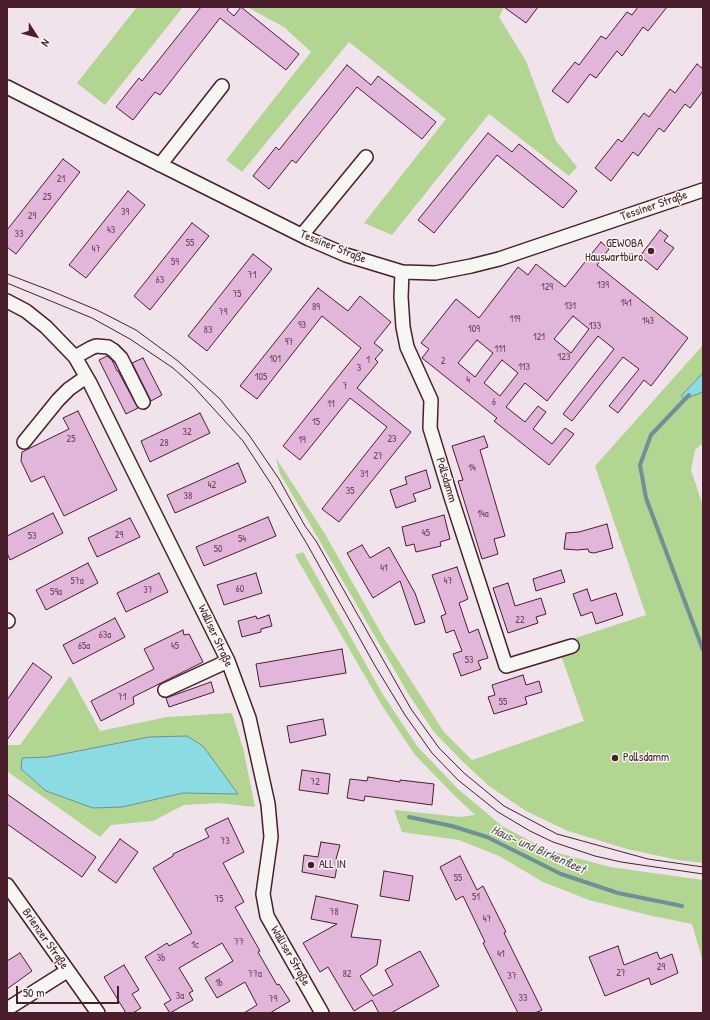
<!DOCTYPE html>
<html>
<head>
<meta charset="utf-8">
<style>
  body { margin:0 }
  #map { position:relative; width:710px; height:1020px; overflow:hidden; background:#f0e3eb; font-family:"Patrick Hand",sans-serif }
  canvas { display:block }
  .frame { position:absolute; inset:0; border:8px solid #4a1f2b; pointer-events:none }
  .north { position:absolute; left:16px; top:16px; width:40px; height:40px; -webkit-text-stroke:3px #f6f6f2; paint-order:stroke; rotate:126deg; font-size:11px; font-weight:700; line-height:16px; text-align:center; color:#4a1f2b }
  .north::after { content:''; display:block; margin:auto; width:14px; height:18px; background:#4a1f2b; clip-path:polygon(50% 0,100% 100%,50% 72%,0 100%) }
  .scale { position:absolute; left:16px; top:986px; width:103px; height:18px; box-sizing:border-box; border:2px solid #4a1f2b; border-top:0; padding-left:5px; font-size:12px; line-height:14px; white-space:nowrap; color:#4a1f2b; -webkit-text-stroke:3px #f6f6f2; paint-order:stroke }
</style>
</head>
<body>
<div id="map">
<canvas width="710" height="1020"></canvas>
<div class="frame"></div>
<div class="north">N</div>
<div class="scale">50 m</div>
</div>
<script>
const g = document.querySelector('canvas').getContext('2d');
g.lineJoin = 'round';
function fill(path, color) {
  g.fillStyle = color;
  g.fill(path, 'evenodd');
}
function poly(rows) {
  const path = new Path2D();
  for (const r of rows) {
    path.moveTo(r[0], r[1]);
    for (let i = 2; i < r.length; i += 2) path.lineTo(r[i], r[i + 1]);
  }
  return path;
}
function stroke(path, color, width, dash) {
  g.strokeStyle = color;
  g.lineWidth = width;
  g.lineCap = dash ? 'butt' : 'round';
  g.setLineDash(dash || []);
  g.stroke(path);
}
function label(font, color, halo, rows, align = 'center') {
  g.font = font + ' "Patrick Hand",sans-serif';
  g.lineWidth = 3;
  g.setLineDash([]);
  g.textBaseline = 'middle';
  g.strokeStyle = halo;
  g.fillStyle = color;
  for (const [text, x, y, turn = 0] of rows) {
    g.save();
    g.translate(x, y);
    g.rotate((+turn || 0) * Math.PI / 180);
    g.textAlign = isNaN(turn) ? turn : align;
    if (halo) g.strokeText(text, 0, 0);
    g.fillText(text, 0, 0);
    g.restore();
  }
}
const green = poly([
  [137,7,183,7,105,105,77,83],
  [247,7,504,7,499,17,526,61,556,141,577,167,569,176,489,114,392,235,364,223,446,119,349,42,242,172,226,160,311,52,284,27],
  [703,345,703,443,695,450,691,470,703,506,703,863,678,860,627,849,568,831,526,811,489,786,461,760,434,732,409,695,311,526,280,474,276,458,325,534,385,640,444,732,472,760,584,721,557,644,646,615,595,466],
  [303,552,382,693,417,746,458,789,502,826,547,850,610,867,703,880,703,962,692,924,648,915,589,900,543,882,499,856,459,840,402,832,394,810,461,817,475,815,456,797,415,755,381,704,295,555],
  [70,676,100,731,167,717,232,713,243,748,255,807,218,803,184,805,153,821,111,825,100,837,8,772,7,773,7,745,20,745]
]);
const water = poly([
  [703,373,703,392,685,399,681,396,703,373],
  [187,736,203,746,238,794,183,793,122,807,93,808,46,791,21,769,22,758,48,757,149,737,187,736]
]);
const stream = poly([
  [689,395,651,435,640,465,646,498,703,650],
  [409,817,452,826,487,837,561,874,618,893,682,906]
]);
const building = poly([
  [201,7,229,7,227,10,234,16,241,7,299,54,286,70,220,18,160,95,155,92,133,120,116,107,139,78,142,81,201,7],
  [504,7,538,7,526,23,504,7],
  [638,7,667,7,648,31,643,27,622,56,617,51,596,78,590,74,568,103,552,91,575,62,579,65,601,36,606,39,627,12,632,15,638,7],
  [697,64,703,69,703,91,690,108,685,104,664,132,659,128,638,156,633,152,611,181,595,168,618,139,622,142,644,113,649,117,670,89,675,93,697,64],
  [347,65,371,85,378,76,436,122,422,139,357,87,296,163,292,160,269,189,253,176,276,147,279,150,347,65],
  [488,133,512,152,519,144,577,191,563,208,497,155,434,233,418,220,488,133],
  [63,159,80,172,16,254,7,247,7,230,63,159],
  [128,191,145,205,86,278,69,265,128,191],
  [192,223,209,236,150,310,134,296,192,223],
  [660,230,668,236,664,241,674,248,657,270,640,256,660,230],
  [601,242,609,249,597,265,688,338,651,386,644,380,618,413,609,406,639,369,623,357,572,421,563,414,614,349,598,336,547,401,525,383,506,407,525,422,538,406,546,412,533,429,552,444,565,428,574,434,549,465,494,421,497,418,422,358,429,349,421,343,456,299,479,318,518,267,528,275,536,264,565,287,601,242],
  [573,316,589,329,571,353,554,339,573,316],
  [477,340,493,353,475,377,458,363,477,340],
  [502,360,518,373,500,396,484,383,502,360],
  [253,254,272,269,207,351,188,336,253,254],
  [318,288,348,311,360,296,391,322,374,343,383,350,375,359,378,362,357,388,411,432,339,522,322,509,387,427,350,398,300,460,283,446,361,348,322,316,257,399,240,386,318,288],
  [107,356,112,360,117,371,118,371,138,408,126,414,99,360,107,356],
  [143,358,162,395,151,401,132,363,143,358],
  [78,411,117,490,64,516,44,476,31,482,21,461,22,452,69,429,63,418,78,411],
  [200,413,210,433,150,462,141,441,200,413],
  [484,436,488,447,480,450,505,536,494,539,498,554,482,559,458,481,463,480,452,446,484,436],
  [238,463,246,482,175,513,167,495,238,463],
  [426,470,431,488,413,494,416,501,396,508,390,490,407,484,405,477,426,470],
  [53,513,63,533,10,560,7,553,7,536,53,513],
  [444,515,450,539,440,542,441,546,416,552,414,544,406,546,402,527,444,515],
  [268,517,276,536,204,566,196,547,268,517],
  [130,518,140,537,97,557,88,538,130,518],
  [607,524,613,548,594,553,589,552,588,549,577,550,564,549,566,533,579,532,607,524],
  [362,545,370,558,389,547,415,593,425,622,415,625,400,581,373,598,347,553,362,545],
  [88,563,98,583,46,610,36,590,88,563],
  [457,567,468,599,459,603,469,633,478,629,488,658,478,661,481,669,461,676,453,654,462,651,454,630,446,633,441,616,446,614,432,575,457,567],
  [561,570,565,582,536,591,533,579,561,570],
  [159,573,168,592,126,612,117,593,159,573],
  [256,573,262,593,224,605,217,585,256,573],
  [508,583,515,606,541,598,546,614,536,617,538,623,508,633,493,588,508,583],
  [587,589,591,601,616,593,623,615,596,624,592,612,581,616,573,594,587,589],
  [269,615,272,626,261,629,261,632,242,637,238,621,256,616,257,619,269,615],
  [115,618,125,637,73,664,63,645,115,618],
  [183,630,184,635,189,634,203,662,133,697,134,704,101,721,91,701,154,669,144,649,183,630],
  [342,649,346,673,260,687,256,664,342,649],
  [33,663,52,677,7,740,7,700,33,663],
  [523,675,526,685,539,681,542,692,525,697,527,704,494,714,488,697,495,695,492,685,523,675],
  [211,682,214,692,169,707,166,698,211,682],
  [323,719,326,735,290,743,287,726,323,719],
  [302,770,330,774,328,794,299,790,302,770],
  [368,777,400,782,400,780,434,784,432,805,365,796,364,801,347,798,350,779,367,781,368,777],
  [7,794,96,857,82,877,7,824,7,794],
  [228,818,244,852,223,863,244,902,235,907,260,951,258,952,277,985,279,984,290,1001,270,1013,244,1013,257,1005,245,982,217,998,205,978,233,961,222,943,179,968,193,991,189,993,193,1000,170,1013,164,1004,171,1000,145,957,167,943,169,946,192,933,153,868,173,856,173,854,209,837,205,829,228,818],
  [120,839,138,852,116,883,98,870,120,839],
  [321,842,340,845,336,859,338,860,335,878,302,872,304,855,318,857,321,842],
  [460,856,477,890,483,886,506,932,504,933,542,1010,535,1013,518,1013,483,943,485,942,463,896,456,900,440,867,460,856],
  [384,871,413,876,409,901,380,896,384,871],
  [316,896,358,905,351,937,381,940,377,965,360,976,373,996,393,985,385,970,420,951,439,986,391,1013,379,1013,372,1000,354,1011,328,967,320,972,303,943,337,924,311,919,316,896],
  [618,946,624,965,657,952,660,959,672,954,678,973,651,985,649,978,605,996,589,957,618,946],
  [20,953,32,971,7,989,7,961,20,953],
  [124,965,139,990,132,994,141,1008,133,1013,126,1013,104,977,124,965]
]);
const minor = poly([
  [7,87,125,147,309,239,346,255,402,272,435,273,471,266,499,259,703,190],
  [160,165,222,86],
  [302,235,366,157],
  [402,272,401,297,403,327,407,347,431,400,430,428,451,497,506,666,572,646],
  [7,301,26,311,46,327,75,357,90,383,128,460,228,661,249,718,268,804,271,837,263,894,267,916,322,1013],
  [75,357,91,348,96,346,108,347,113,350,121,358,143,402],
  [24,442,58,400,69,389,86,377],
  [7,620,8,621],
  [165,690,228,661],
  [7,885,98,1013],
  [7,1009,67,971]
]);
const tram = poly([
  [7,274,49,290,97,310,136,330,178,361,220,399,249,435,279,479,305,526,316,541,411,709,439,748,464,773,504,806,557,834,648,859,703,867],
  [7,283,92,318,130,339,173,368,192,385,212,407,243,441,271,484,307,544,374,664,405,715,432,753,458,780,498,812,530,831,553,842,595,856,621,862,703,874]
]);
const markers = [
  [651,251,4,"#4a1f2b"],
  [615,758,4,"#4a1f2b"],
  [311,865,4,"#4a1f2b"]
];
const numberNames = [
  ["21",61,179],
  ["25",47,197],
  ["39",125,212],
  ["29",32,216],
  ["43",111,230],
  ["33",19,234],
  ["55",190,243],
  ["47",96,249],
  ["59",175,262],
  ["71",252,275],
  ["63",160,280],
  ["139",603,285],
  ["129",547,287],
  ["75",237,294],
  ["141",626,303],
  ["131",570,306],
  ["89",316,307],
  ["79",223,312],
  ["119",515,319],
  ["143",648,321],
  ["93",302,325],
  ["133",595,326],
  ["109",474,329],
  ["83",208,330],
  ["121",539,337],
  ["97",289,342],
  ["111",500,349],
  ["123",564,357],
  ["101",275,359],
  ["1",368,360],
  ["2",443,361],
  ["113",524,367],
  ["3",359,368],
  ["105",261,377],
  ["4",468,380],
  ["7",345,386],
  ["6",494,402],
  ["11",331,404],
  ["15",316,422],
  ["32",187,432],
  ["25",71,439],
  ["23",392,439],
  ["19",302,440],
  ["28",164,443],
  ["27",378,456],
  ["14",472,468],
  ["31",364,474],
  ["42",212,485],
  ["35",350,491],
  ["38",188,496],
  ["14a",483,514],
  ["45",426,533],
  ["29",119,535],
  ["53",32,536],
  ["54",242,539],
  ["50",218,549],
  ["41",384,568],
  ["57a",77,581],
  ["47",448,581],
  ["60",240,589],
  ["37",148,590],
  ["59a",56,592],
  ["22",520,620],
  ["63a",105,635],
  ["65a",84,646],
  ["45",175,646],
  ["53",469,660],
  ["71",122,697],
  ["55",503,702],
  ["72",315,782],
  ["73",225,841],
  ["55",458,878],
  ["51",476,897],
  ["75",219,899],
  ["78",334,912],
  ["47",487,919],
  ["77",239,942],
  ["1c",195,945],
  ["41",501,954],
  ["3b",161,958],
  ["29",661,967],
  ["27",621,973],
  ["77a",255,974],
  ["82",347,974],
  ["37",512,976],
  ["1b",219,983],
  ["3a",180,996],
  ["33",523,998],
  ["79",273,999]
];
const streetNames = [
  ["Tessiner Straße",654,206,-19],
  ["Tessiner Straße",333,247,22],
  ["Pollsdamm",446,480,73],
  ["Walliser Straße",215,636,65],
  ["Brienzer Straße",45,939,55],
  ["Walliser Straße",290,956,60]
];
const poiNames = [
  ["GEWOBA",643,244,"right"],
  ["Hauswartbüro",643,258,"right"],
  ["Pollsdamm",623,758],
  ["ALL IN",319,865]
];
const waterNames = [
  ["Haus- und Birkenfleet",538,850,24]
];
fill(green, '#b2d691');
fill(water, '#8adce2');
stroke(water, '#709099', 1);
stroke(stream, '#709099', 4);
fill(building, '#e2b6da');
stroke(building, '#4a1f2b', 1);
stroke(minor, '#4a1f2b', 16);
stroke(minor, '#f6f6f2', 13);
stroke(tram, '#4a1f2b', 1);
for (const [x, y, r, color] of markers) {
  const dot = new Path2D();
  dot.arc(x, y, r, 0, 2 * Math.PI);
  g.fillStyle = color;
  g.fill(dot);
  stroke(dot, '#f6f6f2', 1.5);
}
label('10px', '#704557', null, numberNames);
label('12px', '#4a1f2b', '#f6f6f2', streetNames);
label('12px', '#4a1f2b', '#f6f6f2', poiNames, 'left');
label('italic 13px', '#5a4e59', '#f6f6f2', waterNames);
</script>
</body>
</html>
